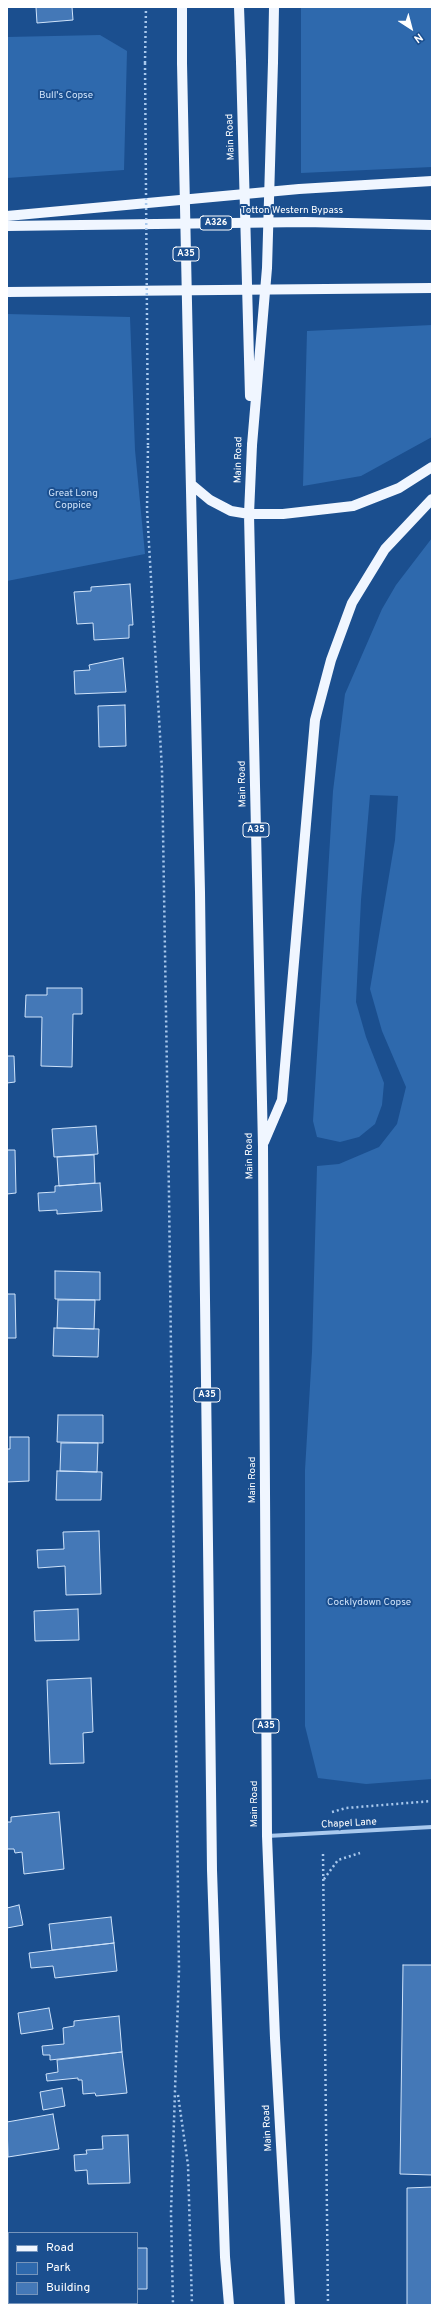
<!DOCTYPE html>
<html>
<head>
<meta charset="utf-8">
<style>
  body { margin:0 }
  #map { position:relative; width:439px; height:2312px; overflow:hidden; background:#1b4f8f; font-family:Overpass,sans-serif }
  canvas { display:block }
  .frame { position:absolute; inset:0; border:8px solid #fff; pointer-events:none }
  .legend { position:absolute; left:8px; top:2232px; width:130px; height:72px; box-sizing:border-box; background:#1b4f8f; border:1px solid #7695bc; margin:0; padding:5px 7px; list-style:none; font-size:12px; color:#fff }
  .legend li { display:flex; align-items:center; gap:8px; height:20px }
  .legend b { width:20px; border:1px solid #7695bc }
  .north { position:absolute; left:391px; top:8px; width:40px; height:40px; -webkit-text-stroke:3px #1b4f8f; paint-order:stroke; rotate:144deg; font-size:11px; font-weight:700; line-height:16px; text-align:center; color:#fff }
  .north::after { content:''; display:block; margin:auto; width:14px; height:18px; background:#fff; clip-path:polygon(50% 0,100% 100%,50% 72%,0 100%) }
</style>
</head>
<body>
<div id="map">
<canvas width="439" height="2312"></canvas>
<div class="frame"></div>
<ul class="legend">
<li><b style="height:5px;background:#f0f6ff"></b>Road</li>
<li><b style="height:11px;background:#2e69ad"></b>Park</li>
<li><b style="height:11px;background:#4478b7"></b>Building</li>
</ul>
<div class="north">N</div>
</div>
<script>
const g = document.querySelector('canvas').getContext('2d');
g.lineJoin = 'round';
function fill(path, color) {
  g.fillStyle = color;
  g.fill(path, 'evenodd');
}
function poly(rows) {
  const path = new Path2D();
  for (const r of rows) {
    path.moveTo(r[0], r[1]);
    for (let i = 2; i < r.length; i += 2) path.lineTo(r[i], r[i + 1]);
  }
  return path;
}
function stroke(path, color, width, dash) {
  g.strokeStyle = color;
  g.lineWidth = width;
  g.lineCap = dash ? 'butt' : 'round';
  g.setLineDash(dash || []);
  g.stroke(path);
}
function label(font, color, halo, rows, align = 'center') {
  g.font = font + ' Overpass,sans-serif';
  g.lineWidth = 4;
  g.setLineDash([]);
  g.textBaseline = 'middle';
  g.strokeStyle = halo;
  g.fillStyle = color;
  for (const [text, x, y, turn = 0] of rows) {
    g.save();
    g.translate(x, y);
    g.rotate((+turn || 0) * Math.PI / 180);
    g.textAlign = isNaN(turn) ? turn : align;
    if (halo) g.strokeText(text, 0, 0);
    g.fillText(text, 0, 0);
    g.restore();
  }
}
const green = poly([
  [301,7,432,7,432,167,301,173],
  [100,35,127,51,124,170,7,178,7,37],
  [7,314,130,317,135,450,145,554,7,581],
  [432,325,432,437,361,476,303,486,307,331],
  [432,538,432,1779,366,1784,318,1778,305,1726,305,1470,312,1352,317,1166,339,1164,379,1147,397,1124,406,1087,382,1031,370,989,395,840,398,796,370,795,361,900,356,1002,366,1037,384,1083,382,1105,375,1124,359,1137,340,1142,317,1137,313,1121,333,791,345,694,382,609,396,585]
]);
const building = poly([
  [36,7,72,7,73,20,37,23,36,7],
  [130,584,133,625,129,625,129,638,94,640,93,623,77,624,74,592,91,591,91,587,130,584],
  [123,658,126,692,75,694,74,671,90,670,89,665,123,658],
  [125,705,126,746,99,747,98,706,125,705],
  [47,988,82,988,82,1014,73,1014,72,1067,41,1066,42,1017,25,1017,26,995,47,995,47,988],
  [7,1056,14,1056,15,1082,7,1083,7,1056],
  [96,1126,98,1154,54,1157,52,1129,96,1126],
  [7,1150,15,1150,16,1193,7,1194,7,1150],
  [94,1155,95,1183,59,1186,57,1157,94,1155],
  [100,1183,102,1211,57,1214,57,1210,39,1211,38,1193,55,1192,55,1186,100,1183],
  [55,1271,100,1272,100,1300,55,1299,55,1271],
  [7,1294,15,1294,16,1338,7,1338,7,1294],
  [58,1300,95,1300,94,1329,57,1328,58,1300],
  [54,1328,99,1329,98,1357,53,1356,54,1328],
  [58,1415,103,1415,103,1443,57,1442,58,1415],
  [10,1437,29,1437,29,1481,7,1482,7,1449,10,1449,10,1437],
  [61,1443,98,1443,97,1472,60,1471,61,1443],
  [57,1471,102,1472,101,1500,56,1500,57,1471],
  [99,1531,101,1594,66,1595,65,1566,38,1568,37,1550,64,1549,63,1532,99,1531],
  [78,1609,79,1640,35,1641,34,1611,78,1609],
  [91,1678,93,1732,83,1733,84,1763,50,1764,47,1680,91,1678],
  [59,1812,64,1869,24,1874,22,1852,15,1853,14,1849,7,1849,7,1822,11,1822,11,1817,59,1812],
  [19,1905,23,1925,7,1928,7,1908,19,1905],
  [111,1917,114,1943,52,1950,49,1924,111,1917],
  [114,1943,117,1971,55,1978,53,1966,31,1968,29,1953,114,1943],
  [403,1965,432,1965,432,2175,400,2174,403,1965],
  [49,2008,53,2029,21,2034,18,2013,49,2008],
  [119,2016,122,2052,50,2060,50,2055,43,2055,42,2046,64,2044,63,2028,74,2026,74,2021,119,2016],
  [122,2052,127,2093,96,2096,95,2093,83,2094,82,2080,78,2080,78,2078,47,2081,46,2074,58,2072,57,2060,122,2052],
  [62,2088,65,2106,43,2110,40,2092,62,2088],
  [53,2114,59,2149,8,2157,7,2122,53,2114],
  [128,2135,130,2183,88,2184,87,2170,75,2171,74,2155,87,2154,86,2150,103,2149,102,2136,128,2135],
  [432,2187,432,2305,407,2305,407,2188,432,2187],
  [137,2248,147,2248,147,2289,137,2289,137,2248]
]);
const path = poly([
  [145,63,146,7],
  [148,446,147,509,162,770,169,1195,179,1970,171,2212,173,2305],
  [332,1812,346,1808,432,1801],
  [323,1854,328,2305],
  [324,1879,338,1860,360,1853],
  [178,2095,188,2165,192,2305]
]);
const minor = poly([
  [267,1836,432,1827]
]);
const primary = poly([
  [239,7,241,62],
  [273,62,274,7],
  [182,63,182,7],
  [7,216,299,189,432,181],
  [7,226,305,222,432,225],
  [7,292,432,288],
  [252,445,249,514,263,1147,267,1836,275,2038,290,2305],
  [190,446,200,892,212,1870,225,2257,229,2305],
  [192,485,210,500,231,511,249,514,283,514,353,506,399,488,432,467],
  [264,1142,282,1100,315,720,331,660,352,603,385,549,432,499]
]);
const pathBridge = poly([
  [145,63,148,446]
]);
const primaryBridge = poly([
  [241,62,250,396],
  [182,63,190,446],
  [252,445,267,268,273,62]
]);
const shields = [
  [216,223,32],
  [186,254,26],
  [256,830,26],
  [207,1395,26],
  [266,1726,26]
];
const shieldNames = [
  ["A326",216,223],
  ["A35",186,254],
  ["A35",256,830],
  ["A35",207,1395],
  ["A35",266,1726]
];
const parkNames = [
  ["Bull's Copse",66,96],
  ["Great Long",73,494],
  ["Coppice",73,506],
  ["Cocklydown Copse",369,1603]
];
const streetNames = [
  ["Main Road",231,137,-92],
  ["Totton Western Bypass",292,211],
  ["Main Road",239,460,-89],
  ["Main Road",243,784,-91],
  ["Main Road",250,1156,-91],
  ["Main Road",253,1480,-90],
  ["Main Road",255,1804,-90],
  ["Chapel Lane",349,1824,-3],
  ["Main Road",268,2128,-93]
];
fill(green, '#2e69ad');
fill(building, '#4478b7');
stroke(building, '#cfe3fa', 1);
stroke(path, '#a9c9ee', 2.5, [2, 3]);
stroke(minor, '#a9c9ee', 4);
stroke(primary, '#f0f6ff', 10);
stroke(pathBridge, '#a9c9ee', 2.5, [2, 3]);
stroke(primaryBridge, '#f0f6ff', 10);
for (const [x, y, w] of shields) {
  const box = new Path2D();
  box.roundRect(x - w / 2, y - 7, w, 14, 3);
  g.fillStyle = '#1b4f8f';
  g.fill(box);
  stroke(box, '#fff', 1);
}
label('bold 9px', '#fff', null, shieldNames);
label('10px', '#cfe3fa', '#1b4f8f', parkNames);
label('10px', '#fff', '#1b4f8f', streetNames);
</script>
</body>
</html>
